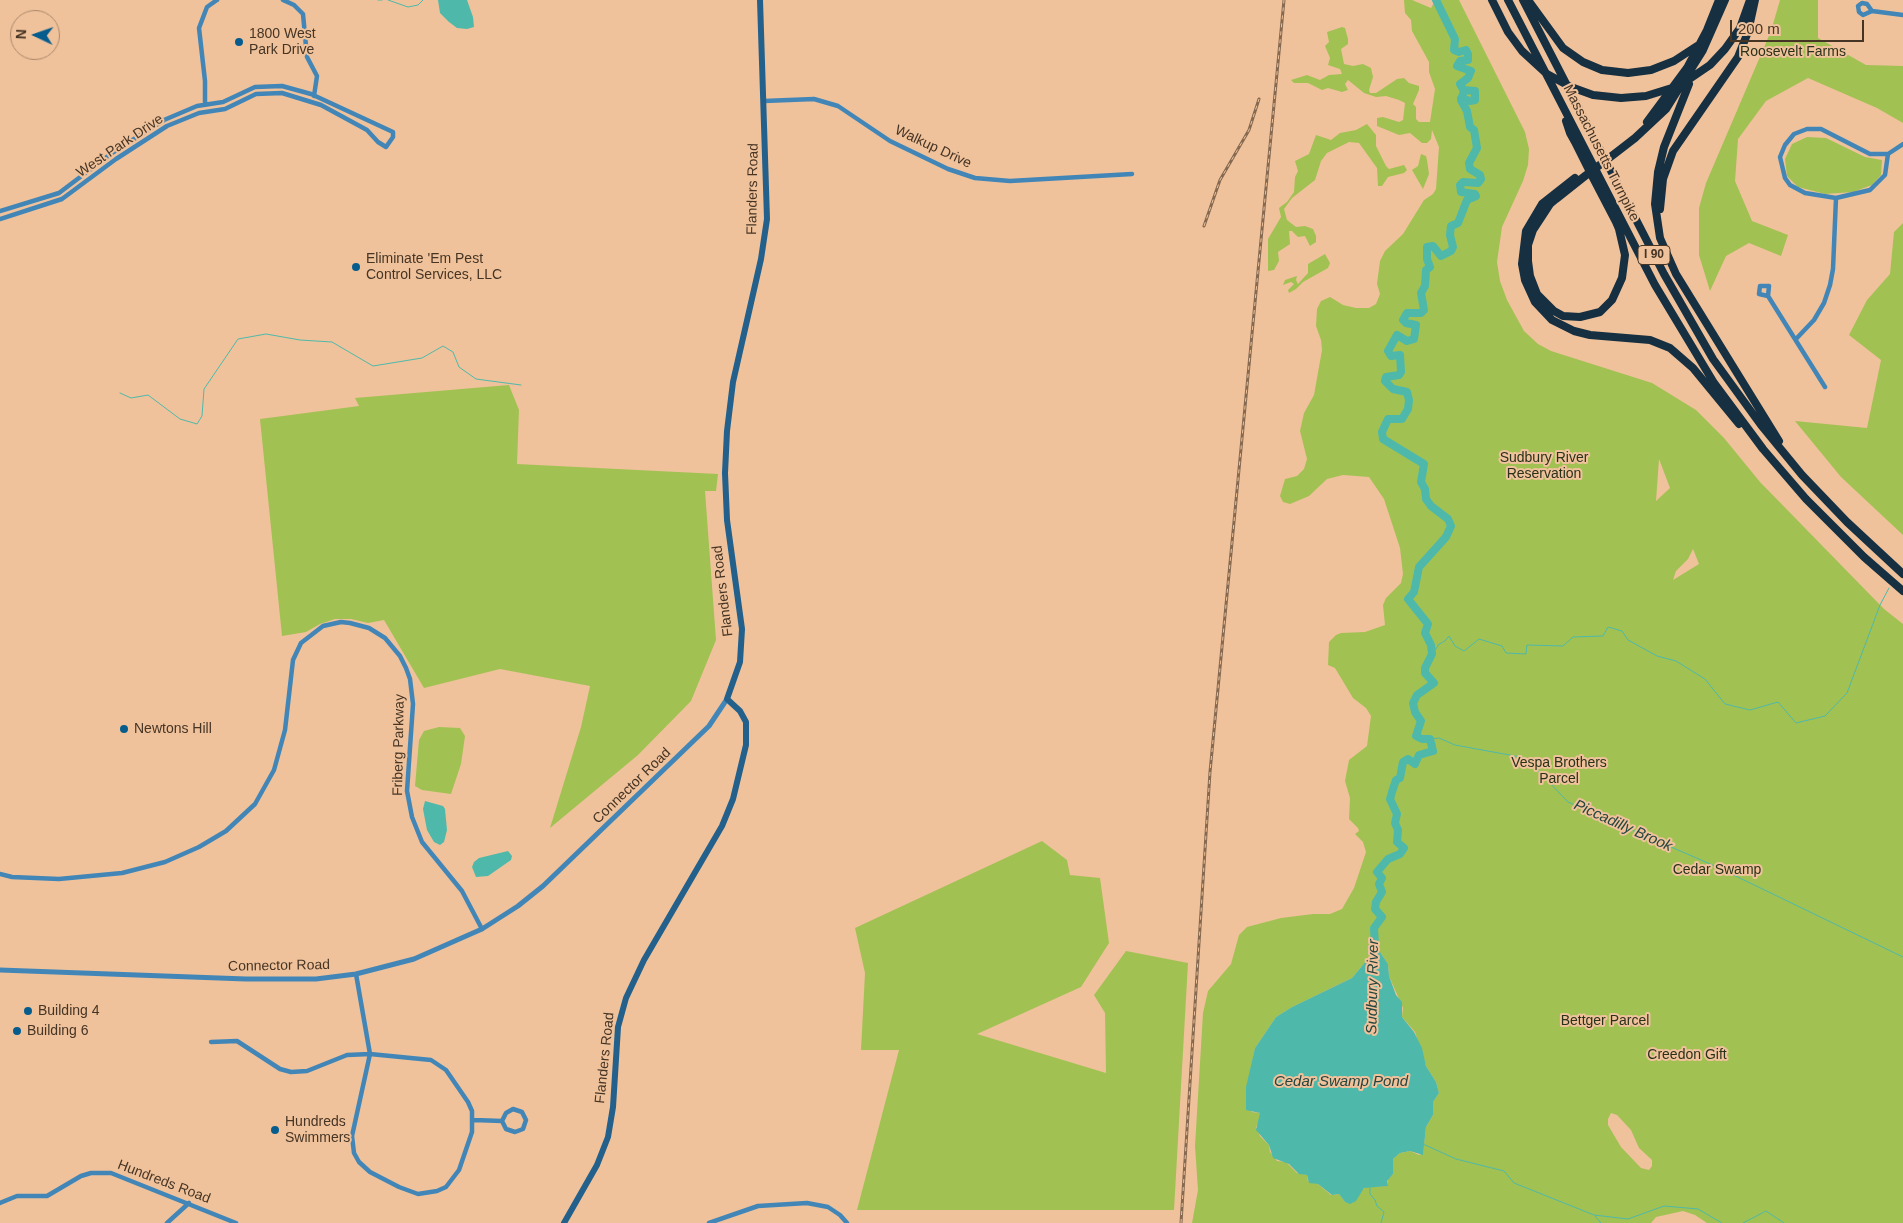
<!DOCTYPE html>
<html>
<head>
<meta charset="utf-8">
<style>
  body { margin:0 }
  #map { position:relative; width:1903px; height:1223px; overflow:hidden; background:#efc29b; font-family:Helvetica,sans-serif }
  canvas { display:block }
  .north { position:absolute; left:10px; top:10px; width:50px; height:50px; box-sizing:border-box; background:#efc29b; border:1px solid #ab896b; border-radius:50%; rotate:273deg; font-size:14px; font-weight:700; line-height:20px; text-align:center; color:#463424 }
  .north::after { content:''; display:block; margin:auto; width:18px; height:22px; background:#055c8d; clip-path:polygon(50% 0,100% 100%,50% 72%,0 100%) }
  .scale { position:absolute; left:1730px; top:20px; width:134px; height:22px; box-sizing:border-box; border:2px solid #463424; border-top:0; padding-left:6px; font-size:15px; line-height:18px; white-space:nowrap; color:#463424; -webkit-text-stroke:4px #efc29b; paint-order:stroke }
</style>
</head>
<body>
<div id="map">
<canvas width="1903" height="1223"></canvas>
<div class="north">N</div>
<div class="scale">200 m</div>
</div>
<script>
const g = document.querySelector('canvas').getContext('2d');
g.lineJoin = 'round';
function fill(path, color) {
  g.fillStyle = color;
  g.fill(path, 'evenodd');
}
function poly(rows) {
  const path = new Path2D();
  for (const r of rows) {
    path.moveTo(r[0], r[1]);
    for (let i = 2; i < r.length; i += 2) path.lineTo(r[i], r[i + 1]);
  }
  return path;
}
function stroke(path, color, width, dash) {
  g.strokeStyle = color;
  g.lineWidth = width;
  g.lineCap = dash ? 'butt' : 'round';
  g.setLineDash(dash || []);
  g.stroke(path);
}
function label(font, color, halo, rows, align = 'center') {
  g.font = font + ' Helvetica,sans-serif';
  g.lineWidth = 4;
  g.setLineDash([]);
  g.textBaseline = 'middle';
  g.strokeStyle = halo;
  g.fillStyle = color;
  for (const [text, x, y, turn = 0] of rows) {
    g.save();
    g.translate(x, y);
    g.rotate((+turn || 0) * Math.PI / 180);
    g.textAlign = isNaN(turn) ? turn : align;
    if (halo) g.strokeText(text, 0, 0);
    g.fillText(text, 0, 0);
    g.restore();
  }
}
const green = poly([
  [1404,0,1412,0,1431,8,1435,1,1438,0,1459,0,1525,132,1529,149,1528,165,1523,181,1502,227,1497,262,1500,281,1507,300,1524,331,1538,344,1551,351,1652,383,1696,410,1724,438,1760,482,1884,609,1903,624,1903,1223,1707,1223,1695,1215,1683,1211,1656,1217,1651,1223,1192,1223,1198,1190,1195,1146,1203,1013,1208,991,1231,964,1239,935,1247,927,1281,918,1313,914,1330,914,1342,909,1354,888,1366,852,1363,842,1355,834,1359,831,1358,828,1349,819,1350,798,1345,781,1349,760,1367,746,1371,716,1366,708,1353,698,1335,668,1328,665,1329,642,1336,635,1341,633,1365,632,1385,625,1383,605,1386,598,1401,583,1403,574,1400,548,1384,499,1369,477,1343,475,1327,479,1309,496,1290,504,1283,502,1280,496,1285,479,1297,476,1304,469,1307,459,1300,431,1304,413,1314,395,1322,350,1321,340,1316,326,1317,309,1321,301,1330,297,1343,305,1356,308,1369,308,1376,304,1380,294,1377,284,1380,261,1385,251,1403,234,1424,200,1433,194,1436,189,1439,147,1432,130,1431,139,1427,143,1422,143,1410,133,1399,135,1377,126,1377,118,1383,117,1399,122,1403,120,1405,103,1399,100,1386,96,1376,97,1364,93,1348,80,1345,84,1348,90,1342,92,1328,88,1322,90,1308,83,1294,83,1291,80,1307,75,1320,80,1329,75,1342,74,1340,69,1328,65,1330,58,1325,46,1329,42,1327,32,1342,27,1345,28,1348,39,1348,44,1341,49,1344,64,1353,66,1363,64,1371,68,1373,77,1369,90,1370,93,1376,93,1397,79,1404,78,1409,83,1419,86,1419,90,1413,104,1416,107,1416,119,1419,122,1430,122,1435,89,1429,72,1429,62,1412,31,1411,20,1405,13],
  [1659,459,1670,488,1656,501],
  [1693,549,1699,564,1673,580,1676,571,1688,559],
  [1375,938,1380,952,1388,964,1389,976,1403,1008,1402,1017,1415,1032,1426,1066,1436,1082,1439,1093,1433,1102,1433,1115,1426,1127,1423,1153,1419,1155,1410,1151,1400,1153,1393,1159,1393,1174,1388,1179,1387,1186,1366,1187,1360,1191,1357,1198,1345,1202,1339,1194,1331,1195,1318,1184,1308,1181,1307,1175,1297,1173,1286,1162,1277,1161,1270,1152,1269,1145,1260,1136,1256,1127,1261,1118,1260,1113,1252,1112,1246,1104,1246,1092,1255,1048,1276,1017,1292,1007,1352,978,1371,955,1372,941],
  [1611,1113,1617,1115,1631,1130,1639,1148,1652,1160,1652,1166,1649,1170,1641,1168,1621,1147,1608,1125,1608,1119],
  [1780,0,1818,0,1818,38,1866,65,1903,66,1903,123,1877,108,1808,78,1766,101,1738,139,1735,181,1752,221,1788,235,1781,256,1749,243,1726,256,1710,291,1699,255,1699,208,1706,183,1771,31],
  [1367,124,1376,135,1376,146,1386,166,1389,169,1404,165,1407,170,1404,173,1388,177,1382,186,1378,186,1377,168,1359,143,1349,142,1327,153,1321,161,1315,180,1292,198,1284,209,1287,220,1296,227,1305,226,1313,229,1316,236,1316,242,1310,246,1305,236,1298,237,1292,231,1289,231,1290,244,1278,252,1279,261,1274,270,1268,271,1268,239,1281,217,1279,208,1287,202,1294,192,1295,177,1298,171,1295,161,1309,154,1316,135,1331,140,1340,133,1356,130],
  [1807,137,1826,138,1865,157,1882,160,1881,175,1872,185,1853,192,1825,194,1798,187,1787,176,1785,159,1792,144],
  [1421,154,1426,156,1427,160,1429,174,1423,189,1412,170,1418,166],
  [1903,223,1903,535,1841,477,1795,421,1867,428,1881,360,1849,335,1867,300,1890,274,1894,232],
  [1325,254,1330,263,1328,268,1303,282,1296,289,1289,293,1288,290,1294,284,1291,282,1283,285,1285,280,1297,276,1296,280,1298,284,1308,273,1308,264],
  [509,385,519,410,517,464,718,474,716,491,705,491,716,640,691,701,638,755,550,828,581,727,590,686,500,669,424,688,384,620,368,623,351,619,335,619,320,624,306,632,282,636,260,419,359,406,355,398],
  [439,727,460,728,465,736,461,764,451,794,422,790,415,786,419,740,424,731],
  [1042,841,1067,860,1070,875,1100,878,1109,943,1081,987,977,1034,1106,1073,1105,1013,1094,995,1126,951,1188,963,1174,1210,857,1210,899,1050,861,1050,865,973,855,928]
]);
const water = poly([
  [438,0,467,0,473,17,474,27,467,29,457,28,449,22,440,13],
  [425,801,443,806,445,809,447,830,444,842,440,845,434,842,427,830,423,809],
  [508,851,512,856,511,860,488,876,476,877,472,867,474,862,479,858],
  [1374,938,1378,939,1380,952,1388,964,1389,976,1396,995,1402,1002,1402,1017,1414,1032,1422,1048,1426,1066,1436,1082,1439,1093,1433,1102,1433,1115,1426,1127,1423,1155,1410,1151,1400,1153,1393,1159,1393,1174,1387,1181,1388,1186,1364,1188,1356,1201,1350,1204,1345,1202,1339,1194,1332,1195,1318,1184,1309,1183,1307,1175,1299,1174,1289,1164,1273,1158,1269,1145,1256,1130,1260,1113,1246,1110,1246,1087,1255,1048,1276,1017,1292,1007,1352,978,1371,955]
]);
const stream = poly([
  [378,0,382,0],
  [388,0,408,7,418,5,423,0],
  [120,393,131,398,148,395,180,419,197,424,202,416,204,389,238,339,266,334,300,340,332,342,373,366,422,358,443,346,453,352,459,367,476,379,521,385],
  [1432,650,1436,649,1438,645,1446,640,1449,636,1455,646,1464,651,1479,639,1502,646,1506,653,1526,654,1527,645,1563,646,1573,637,1603,636,1608,627,1622,631,1628,640,1657,656,1676,661,1705,679,1725,704,1750,710,1778,702,1796,723,1825,716,1847,693,1880,605,1889,588],
  [1431,739,1439,738,1455,745,1526,758,1568,802,1717,867,1903,957],
  [1423,1144,1456,1159,1504,1171,1514,1183,1594,1215,1628,1219,1664,1206,1698,1209,1722,1223],
  [1370,1188,1370,1194,1375,1200,1377,1206,1384,1212,1381,1223],
  [1595,1216,1601,1223],
  [1743,1223,1766,1211,1784,1223]
]);
const river = poly([
  [1461,98,1470,101,1475,100,1475,91,1464,90],
  [1375,946,1374,928,1382,917,1375,909,1376,902,1382,892,1379,884,1382,878,1377,872,1388,859,1400,854,1404,848,1397,842,1398,830,1395,823,1397,814,1390,799,1392,792,1396,780,1400,778,1403,762,1408,759,1415,764,1419,755,1433,751,1430,739,1422,739,1416,736,1421,721,1415,712,1413,703,1417,695,1434,683,1425,673,1425,668,1432,654,1431,645,1425,633,1428,624,1408,599,1414,592,1419,567,1446,537,1451,526,1448,519,1431,506,1426,499,1425,489,1421,482,1424,464,1383,439,1382,432,1388,419,1402,419,1408,409,1409,400,1407,392,1393,389,1385,381,1386,377,1399,375,1401,372,1400,355,1391,356,1388,351,1397,335,1407,341,1414,339,1416,325,1406,323,1403,320,1407,313,1421,313,1424,310,1421,293,1425,286,1426,270,1430,267,1427,259,1427,247,1433,246,1441,256,1451,251,1453,247,1450,235,1451,226,1458,223,1467,200,1476,196,1475,194,1461,192,1460,185,1463,182,1478,183,1481,179,1480,175,1470,169,1469,163,1477,148,1474,130,1470,127,1467,111,1461,100,1464,91,1460,84,1468,78,1471,71,1457,66,1460,61,1468,60,1468,54,1466,50,1459,52,1454,50,1455,39,1436,0]
]);
const minor = poly([
  [283,0,294,5,303,14,307,57,317,76,314,96],
  [1872,11,1867,4,1862,3,1858,6,1859,12,1863,15,1872,11,1903,15],
  [764,101,814,99,838,106,890,141,948,169,975,178,1010,181,1132,174],
  [205,104,205,81,199,28,207,7,217,0],
  [1807,129,1821,129,1870,154,1888,154,1885,175,1870,190,1836,198,1805,193,1790,185,1785,178,1780,157,1785,145,1794,134,1807,129],
  [1888,154,1903,144],
  [0,211,59,193,112,153,164,120,197,106,223,102,255,87,282,86,311,94,393,132,393,137,386,147,378,142,367,130,321,105,282,93,256,94,225,109,199,113,167,126,116,159,62,199,0,219],
  [1768,296,1769,286,1760,286,1759,294,1768,296,1825,387],
  [1796,339,1814,320,1824,303,1830,285,1833,269,1836,198],
  [0,874,12,877,59,879,122,873,165,862,199,847,226,831,255,804,274,770,285,730,293,660,301,643,323,626,341,622,350,623,369,628,385,638,400,656,406,668,410,679,413,704,407,791,412,817,422,842,462,891,482,929],
  [211,1042,237,1041,280,1069,291,1072,307,1071,347,1055,370,1054,352,1136,354,1153,359,1162,370,1172,399,1187,418,1194,437,1191,446,1187,459,1170,472,1132,472,1111,468,1102,446,1070,431,1060,370,1054,356,974],
  [474,1120,502,1121,506,1129,515,1132,523,1129,526,1120,522,1112,513,1109,506,1113,502,1121],
  [0,1203,17,1196,47,1196,81,1176,91,1173,111,1173,236,1223],
  [167,1223,189,1203],
  [709,1223,758,1206,807,1203,828,1207,840,1215,847,1223]
]);
const tertiary = poly([
  [0,970,246,979,316,979,356,974,414,959,482,929,518,906,543,886,709,726,727,699]
]);
const secondary = poly([
  [564,1223,597,1165,608,1137,613,1107,618,1027,626,998,644,960,722,826,733,799,746,745,746,722,740,711,727,699,740,662,742,629,727,520,725,473,727,431,733,382,761,259,767,219,760,0]
]);
const motorway = poly([
  [1492,0,1508,32,1522,51,1547,74,1571,87,1593,95,1621,98,1646,96,1675,87],
  [1508,0,1655,285,1714,383,1763,449,1806,499,1864,557,1903,591],
  [1523,0,1664,274,1713,359,1761,425,1802,475,1847,522,1903,574],
  [1528,0,1563,48,1583,62,1602,70,1628,73,1651,70,1674,61,1697,46],
  [1685,82,1710,65,1725,49,1740,28,1750,0],
  [1689,84,1664,147,1658,172,1655,204,1660,238,1676,274,1779,441],
  [1566,121,1570,133,1575,142,1591,174,1616,222,1619,229,1625,255,1622,278,1612,300,1600,312,1580,317,1563,316,1554,311,1537,294,1530,276,1528,261,1528,245,1533,230,1550,204,1556,199,1585,176,1613,155,1635,138,1666,109,1703,50,1725,0],
  [1647,122,1687,68,1707,30,1719,0],
  [1575,178,1542,204,1526,231,1522,264,1525,280,1535,302,1552,320,1574,331,1590,335,1650,340,1670,348,1693,368,1739,424],
  [1660,209,1663,179,1673,151,1738,57,1748,32,1755,0]
]);
const rail = poly([
  [1204,226,1220,180,1249,130,1259,99],
  [1181,1223,1210,772,1284,0]
]);
const markers = [
  [239,42,5,"#055c8d"],
  [356,267,5,"#055c8d"],
  [124,729,5,"#055c8d"],
  [28,1011,5,"#055c8d"],
  [17,1031,5,"#055c8d"],
  [275,1130,5,"#055c8d"]
];
const shields = [
  [1654,255,32]
];
const shieldNames = [
  ["I 90",1654,255]
];
const poiNames = [
  ["1800 West",249,34],
  ["Park Drive",249,50],
  ["Eliminate 'Em Pest",366,259],
  ["Control Services, LLC",366,275],
  ["Newtons Hill",134,729],
  ["Building 4",38,1011],
  ["Building 6",27,1031],
  ["Hundreds",285,1122],
  ["Swimmers",285,1138]
];
const parkNames = [
  ["Roosevelt Farms",1793,52],
  ["Sudbury River",1544,458],
  ["Reservation",1544,474],
  ["Vespa Brothers",1559,763],
  ["Parcel",1559,779],
  ["Cedar Swamp",1717,870],
  ["Bettger Parcel",1605,1021],
  ["Creedon Gift",1687,1055]
];
const streetNames = [
  ["West Park Drive",120,146,-34],
  ["Walkup Drive",933,147,25],
  ["Massachusetts Turnpike",1601,153,63],
  ["Flanders Road",753,189,-89],
  ["Flanders Road",723,591,-97],
  ["Friberg Parkway",399,745,-89],
  ["Connector Road",632,786,-44],
  ["Connector Road",279,966,-1],
  ["Flanders Road",605,1058,-84],
  ["Hundreds Road",164,1182,21]
];
const waterNames = [
  ["Piccadilly Brook",1623,826,24],
  ["Sudbury River",1373,987,-89],
  ["Cedar Swamp Pond",1341,1082]
];
fill(green, '#a2c153');
fill(water, '#4eb9aa');
stroke(stream, '#4eb9aa', 1);
stroke(river, '#4eb9aa', 8);
stroke(minor, '#4286b8', 4.5);
stroke(tertiary, '#4286b8', 5);
stroke(secondary, '#23608b', 6);
stroke(motorway, '#162f41', 8);
stroke(rail, '#856950', 3);
stroke(rail, '#efc29b', 1, [4]);
for (const [x, y, r, color] of markers) {
  const dot = new Path2D();
  dot.arc(x, y, r, 0, 2 * Math.PI);
  g.fillStyle = color;
  g.fill(dot);
  stroke(dot, '#efc29b', 2);
}
for (const [x, y, w] of shields) {
  const box = new Path2D();
  box.roundRect(x - w / 2, y - 9.5, w, 19, 4);
  g.fillStyle = '#efc29b';
  g.fill(box);
  stroke(box, '#463424', 1);
}
label('bold 12px', '#463424', null, shieldNames);
label('14px', '#463424', '#efc29b', poiNames, 'left');
label('14px', '#2a311b', '#efc29b', parkNames);
label('14px', '#463424', '#efc29b', streetNames);
label('italic 15px', '#254540', '#efc29b', waterNames);
</script>
</body>
</html>
